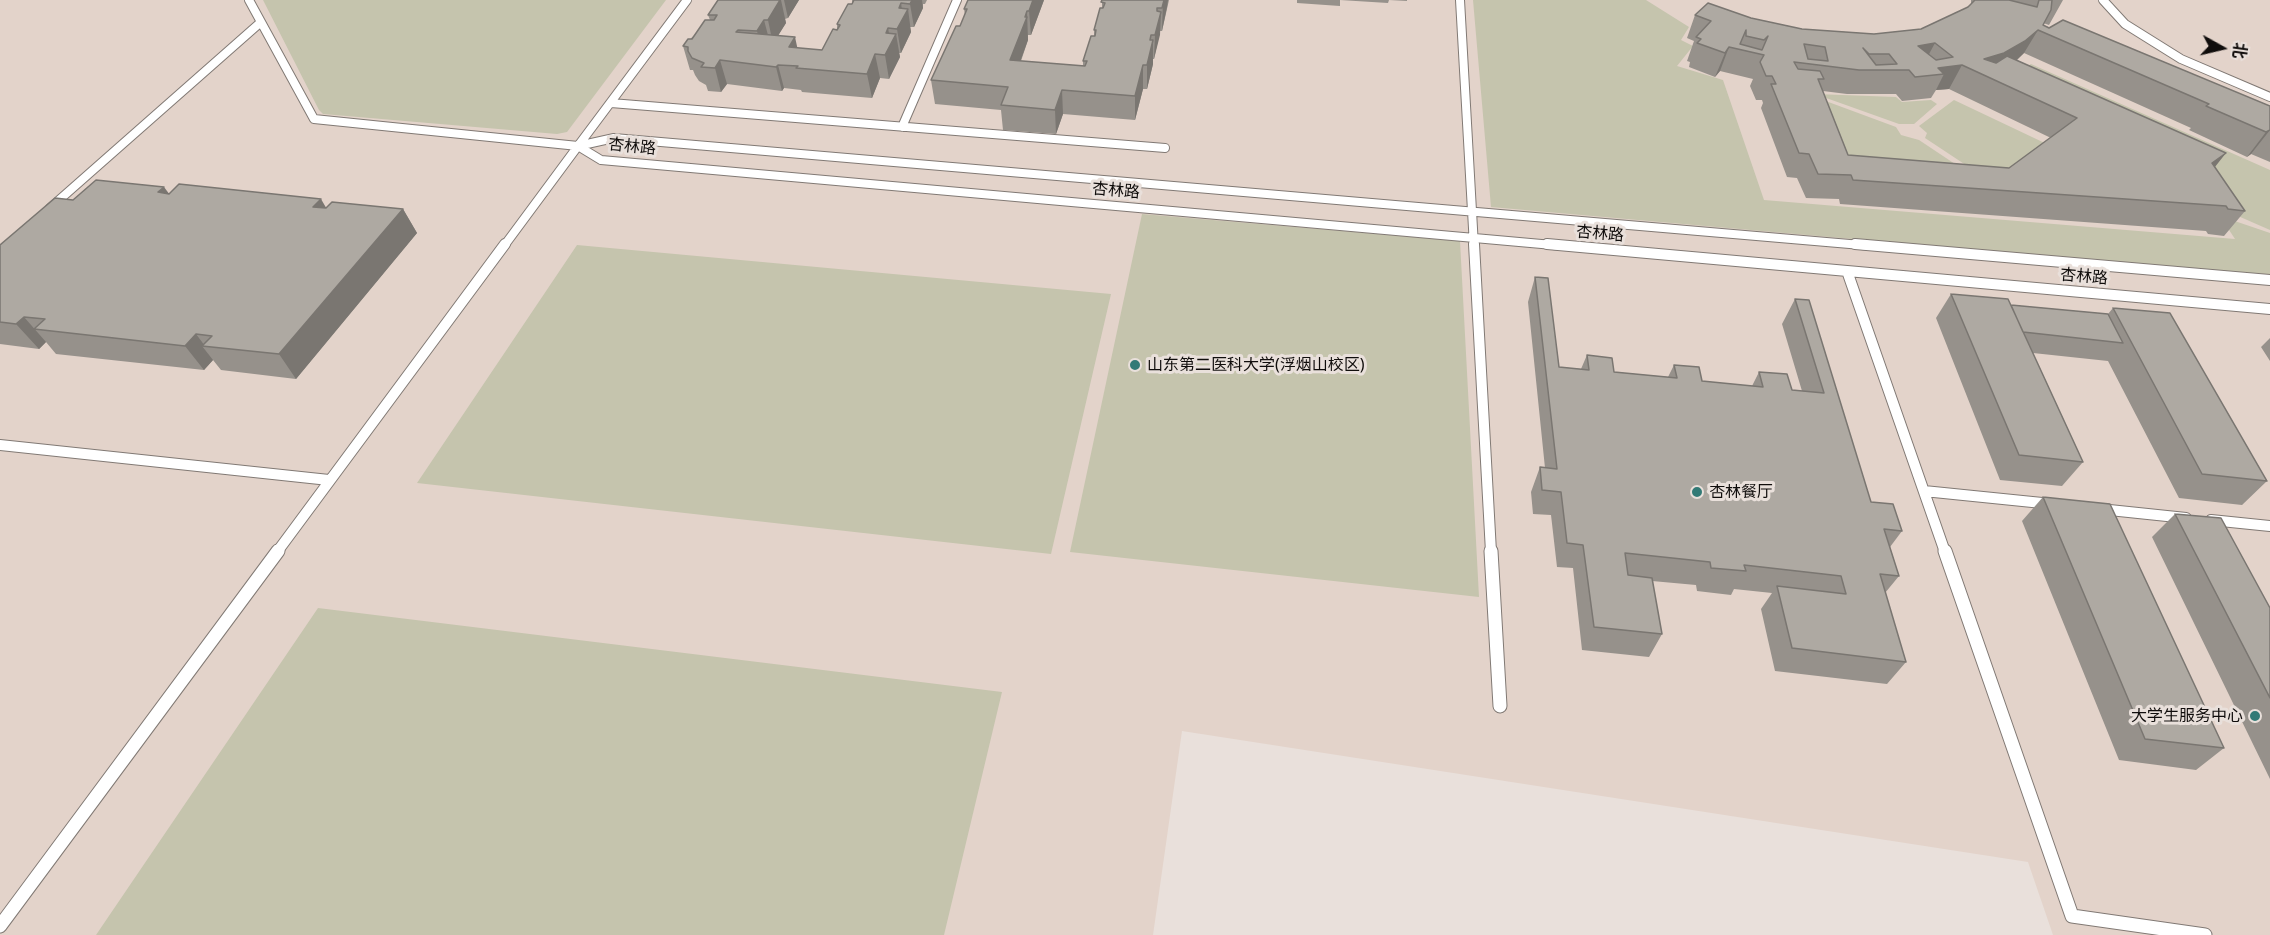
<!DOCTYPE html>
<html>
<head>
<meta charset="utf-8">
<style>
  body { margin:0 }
  #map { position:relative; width:2270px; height:935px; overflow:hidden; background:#e9e0db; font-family:"Noto Sans","Noto Sans SC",sans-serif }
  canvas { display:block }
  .north { position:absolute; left:2192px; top:18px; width:60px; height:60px; -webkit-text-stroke:4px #e9e0db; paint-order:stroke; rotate:98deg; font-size:16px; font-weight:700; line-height:24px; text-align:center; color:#100d0c }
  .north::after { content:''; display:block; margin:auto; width:21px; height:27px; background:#100d0c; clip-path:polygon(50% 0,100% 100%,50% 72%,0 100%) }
</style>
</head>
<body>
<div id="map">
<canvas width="2270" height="935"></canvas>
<div class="north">北</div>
</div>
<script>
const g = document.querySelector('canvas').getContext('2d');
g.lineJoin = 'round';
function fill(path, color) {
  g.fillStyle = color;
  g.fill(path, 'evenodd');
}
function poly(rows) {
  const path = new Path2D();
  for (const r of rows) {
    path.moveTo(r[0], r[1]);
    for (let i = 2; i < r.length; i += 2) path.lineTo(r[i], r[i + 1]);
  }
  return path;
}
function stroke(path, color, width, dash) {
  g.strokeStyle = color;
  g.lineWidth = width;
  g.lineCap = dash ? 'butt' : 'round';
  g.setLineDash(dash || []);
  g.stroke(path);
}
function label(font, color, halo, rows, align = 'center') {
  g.font = font + ' "Noto Sans","Noto Sans SC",sans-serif';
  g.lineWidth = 6;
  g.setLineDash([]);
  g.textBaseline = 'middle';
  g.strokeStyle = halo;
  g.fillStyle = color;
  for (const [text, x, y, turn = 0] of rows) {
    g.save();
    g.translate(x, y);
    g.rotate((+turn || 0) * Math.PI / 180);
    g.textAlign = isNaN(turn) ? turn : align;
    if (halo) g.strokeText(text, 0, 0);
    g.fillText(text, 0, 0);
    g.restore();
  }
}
const built = poly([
  [0,0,2270,0,2270,935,2053,935,2028,862,1182,731,1153,935,0,935]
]);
const green = poly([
  [263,0,666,0,567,132,557,134,323,114,319,110],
  [1473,0,1646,0,1689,27,1681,40,1693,46,1677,66,1723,80,1764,200,2235,239,2220,216,2270,233,2270,276,1491,207],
  [2031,64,2270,170,2270,230,2222,209,2008,78],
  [1815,94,1896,97,1902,102,1931,100,1937,104,1914,124,1899,124],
  [1823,100,1896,127,1901,135,1919,140,1991,188,1842,177],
  [1954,100,2051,146,1996,185,1925,138,1927,133,1919,126],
  [1142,214,1460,241,1479,597,1070,552],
  [577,245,1111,294,1051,554,417,483],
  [318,608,1002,692,944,935,96,935]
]);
const serviceFar2 = poly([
  [249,0,314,119,578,146,687,0],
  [1460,0,1474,246],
  [2103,0,2125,24,2181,59,2270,97],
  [611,103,1165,148],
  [902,127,957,0],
  [578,146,601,160,1564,246],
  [578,146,614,138,1873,246],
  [50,208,261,22],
  [504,246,578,146]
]);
const serviceFar1 = poly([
  [1474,244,1491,552],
  [1547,244,2270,309],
  [1855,244,2270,280],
  [1847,271,1945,552],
  [0,445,329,480],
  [1924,491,2052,504],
  [2100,509,2186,518],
  [2211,520,2270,526],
  [277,552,505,244]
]);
const service = poly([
  [1491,551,1500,706],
  [1945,551,2072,916,2205,935],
  [0,926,278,551]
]);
const wall = poly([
  [718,0,799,0,788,18,785,19,786,23,778,35,798,48,822,50,837,30,837,24,852,4,852,0,927,0,925,4,923,4,923,8,914,27,910,27,911,32,901,53,899,53,900,57,889,79,880,78,872,98,802,92,801,90,784,88,782,91,727,84,721,92,708,91,706,85,699,81,695,75,693,70,690,70,683,46,710,20,708,15],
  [1044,0,1031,35,1028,35,1028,40,1021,61,1083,66,1083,61,1094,36,1094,30,1102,8,1102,0,1169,0,1162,31,1160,31,1154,59,1153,59,1153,64,1147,89,1143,89,1135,120,1063,114,1056,134,1003,130,1001,110,935,104,931,80,960,26,965,15,964,9],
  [1297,0,1407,0,1407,1,1389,0,1388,3,1340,0,1340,6,1297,3],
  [1971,0,2063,0,2049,25,2043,23,2043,25,2270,106,2270,162,2251,154,2247,157,2189,130,2191,128,2024,53,2017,60,2215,168,2245,211,2224,236,2208,234,2206,231,1840,204,1839,199,1806,198,1797,178,1787,177,1761,108,1763,103,1762,100,1756,100,1750,86,1753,79,1720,71,1715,77,1689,67,1690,62,1687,61,1694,41,1687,38,1695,15,1751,18,1802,29,1874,34,1921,29,1968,7,1971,4],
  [1949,89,2051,138,2009,168,1848,155,1823,91,1847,94,1896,94,1902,101,1931,98,1936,90],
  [169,193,326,208,403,209,417,233,296,379,221,370,213,360,204,370,56,354,46,342,39,349,0,344,0,245,73,200],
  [1535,277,1559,367,1581,369,1587,355,1614,372,1668,377,1674,365,1702,381,1752,386,1759,372,1792,390,1802,391,1782,324,1795,299,1871,502,1902,531,1890,547,1899,576,1885,593,1906,662,1887,684,1775,671,1761,609,1772,593,1734,589,1731,595,1697,591,1696,585,1652,581,1662,634,1649,657,1582,650,1573,568,1557,567,1551,515,1533,514,1531,492,1540,467,1545,468,1528,302],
  [1951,294,2011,305,2108,314,2113,308,2267,481,2242,505,2179,498,2108,361,2033,353,2083,462,2062,486,2000,480,1936,318],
  [2270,338,2270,361,2261,347],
  [2043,497,2224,748,2196,770,2119,760,2022,521],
  [2175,514,2270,608,2270,779,2152,537]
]);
const shadedWall = poly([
  [778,0,781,0,786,23,773,44,768,20],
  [784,0,799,0,788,18],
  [912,0,922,0,923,8,914,27,910,4],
  [1033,0,1044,0,1031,35,1029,11],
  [1163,0,1168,0,1167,7,1162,31],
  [901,3,903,17,908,9,911,32,901,53,897,29,899,8],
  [1157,8,1157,25,1161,12,1160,35,1154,59,1155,35],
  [1027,11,1028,40,1012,84,1010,60],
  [764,20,770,43,763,55,757,31],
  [888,28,891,44,896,34,900,57,889,79,885,55,886,33],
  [2038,30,2024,53,2011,65,1990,77,1984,59],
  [1151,35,1151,48,1153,40,1153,64,1147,89,1147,65],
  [795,37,800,60,789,47],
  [1935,43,1922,67,1918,46],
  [1729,47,1720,71,1715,77,1725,53],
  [875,54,880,78,872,98,867,74],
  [720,60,727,84,721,92,715,68],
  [778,65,784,88,782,91,776,67],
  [1143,65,1143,89,1135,120,1135,96],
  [1962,65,1949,89,1936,90,1944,74,1938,68],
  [1062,90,1063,114,1056,134,1055,110],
  [2270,130,2251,154,2247,157,2266,132],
  [2226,153,2207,177,2212,163],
  [164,187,182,211,158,192],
  [321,199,335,223,313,207],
  [403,209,417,233,296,379,279,354],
  [24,317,46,342,39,349,16,324],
  [196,334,205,346,202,346,213,360,204,370,185,346]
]);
const building = poly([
  [718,0,780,0,768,20,764,20,757,31,738,30,736,32,795,37,789,47,822,50,833,29,837,30,840,25,837,24,848,4,852,4,854,0,912,0,910,4,901,3,899,8,908,9,897,29,888,28,886,33,896,34,885,55,875,54,867,74,796,68,798,66,778,65,776,67,720,60,715,68,701,67,704,63,692,58,688,51,688,47,683,46,688,39,692,39,705,20,714,20,717,15,708,15,718,0],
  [968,0,1033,0,1029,11,1027,11,1025,17,1027,17,1010,60,1085,66,1087,61,1083,61,1091,36,1095,36,1096,30,1094,30,1100,8,1103,8,1105,3,1101,2,1102,0,1164,0,1162,8,1157,8,1157,11,1161,12,1155,35,1151,35,1150,40,1153,40,1147,65,1143,65,1135,96,1062,90,1055,110,1001,105,1008,87,931,80,956,26,960,26,967,9,964,9,968,0],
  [1975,0,2009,0,2037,7,2039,0,2052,0,2051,10,2043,25,2049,28,2063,20,2270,106,2270,130,2266,132,2206,106,2209,104,2038,30,2025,41,2004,53,1984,59,1996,63,2007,56,2226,153,2212,163,2245,211,2228,209,2226,206,1853,180,1851,175,1818,174,1809,154,1799,153,1771,84,1776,84,1772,76,1766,76,1760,62,1764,55,1729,47,1725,53,1697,43,1701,39,1696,37,1711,21,1695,15,1708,3,1751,18,1802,29,1874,34,1921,29,1968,7,1975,0],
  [1746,30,1746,36,1764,40,1768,36,1762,50,1740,44,1746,30],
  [1935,43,1953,57,1936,60,1918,46,1935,43],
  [1804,44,1825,47,1828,61,1808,59,1804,44],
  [1863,48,1869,54,1889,54,1897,64,1876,65,1863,48],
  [1794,62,1859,70,1909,70,1915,77,1944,74,1938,68,1962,65,2077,118,2009,168,1848,155,1818,79,1824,79,1820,71,1798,69,1794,62],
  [96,180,164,187,158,192,169,194,179,184,321,199,313,207,326,208,332,202,403,209,279,354,202,346,212,336,196,334,185,346,34,329,45,319,24,317,16,324,0,322,0,245,55,198,73,200,96,180],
  [1535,277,1548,278,1559,367,1589,370,1587,355,1612,358,1614,372,1677,378,1674,365,1699,367,1702,381,1763,387,1759,372,1787,374,1792,390,1824,393,1795,299,1809,300,1871,502,1893,504,1902,531,1884,529,1899,576,1880,574,1906,662,1792,648,1777,586,1846,594,1841,576,1744,565,1746,571,1711,568,1710,562,1625,553,1628,575,1652,578,1662,634,1594,627,1583,545,1567,543,1561,492,1542,490,1540,467,1557,469,1535,277],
  [1951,294,2008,299,2083,462,2019,455,1951,294],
  [2011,305,2108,314,2123,343,2023,332,2011,305],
  [2113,308,2170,313,2267,481,2202,474,2113,308],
  [2043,497,2110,504,2224,748,2145,739,2043,497],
  [2175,514,2221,518,2270,608,2270,698,2175,514]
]);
const markers = [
  [1135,365,6,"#327a76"],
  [1697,492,6,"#327a76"],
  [2255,716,6,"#327a76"]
];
const streetNames = [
  ["杏林路",632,147,6],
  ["杏林路",1116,191,5],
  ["杏林路",1600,234,5],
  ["杏林路",2084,277,5]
];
const poiNames = [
  ["山东第二医科大学(浮烟山校区)",1147,365],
  ["杏林餐厅",1709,492],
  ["大学生服务中心",2243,716,"right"]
];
fill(built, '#e3d3ca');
fill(green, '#c5c4ad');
stroke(serviceFar2, '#817974', 10);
stroke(serviceFar1, '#817974', 12);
stroke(service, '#817974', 15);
stroke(serviceFar2, '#fff', 8);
stroke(serviceFar1, '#fff', 10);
stroke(service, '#fff', 13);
fill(wall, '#96918b');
fill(shadedWall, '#7a7671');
fill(building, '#aea9a2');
stroke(building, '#7a7671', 1.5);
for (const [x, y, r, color] of markers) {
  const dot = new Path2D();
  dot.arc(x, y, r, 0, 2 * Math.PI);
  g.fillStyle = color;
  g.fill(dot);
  stroke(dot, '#e9e0db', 2);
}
label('16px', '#100d0c', '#e9e0db', streetNames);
label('16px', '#100d0c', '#e9e0db', poiNames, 'left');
</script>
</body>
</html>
